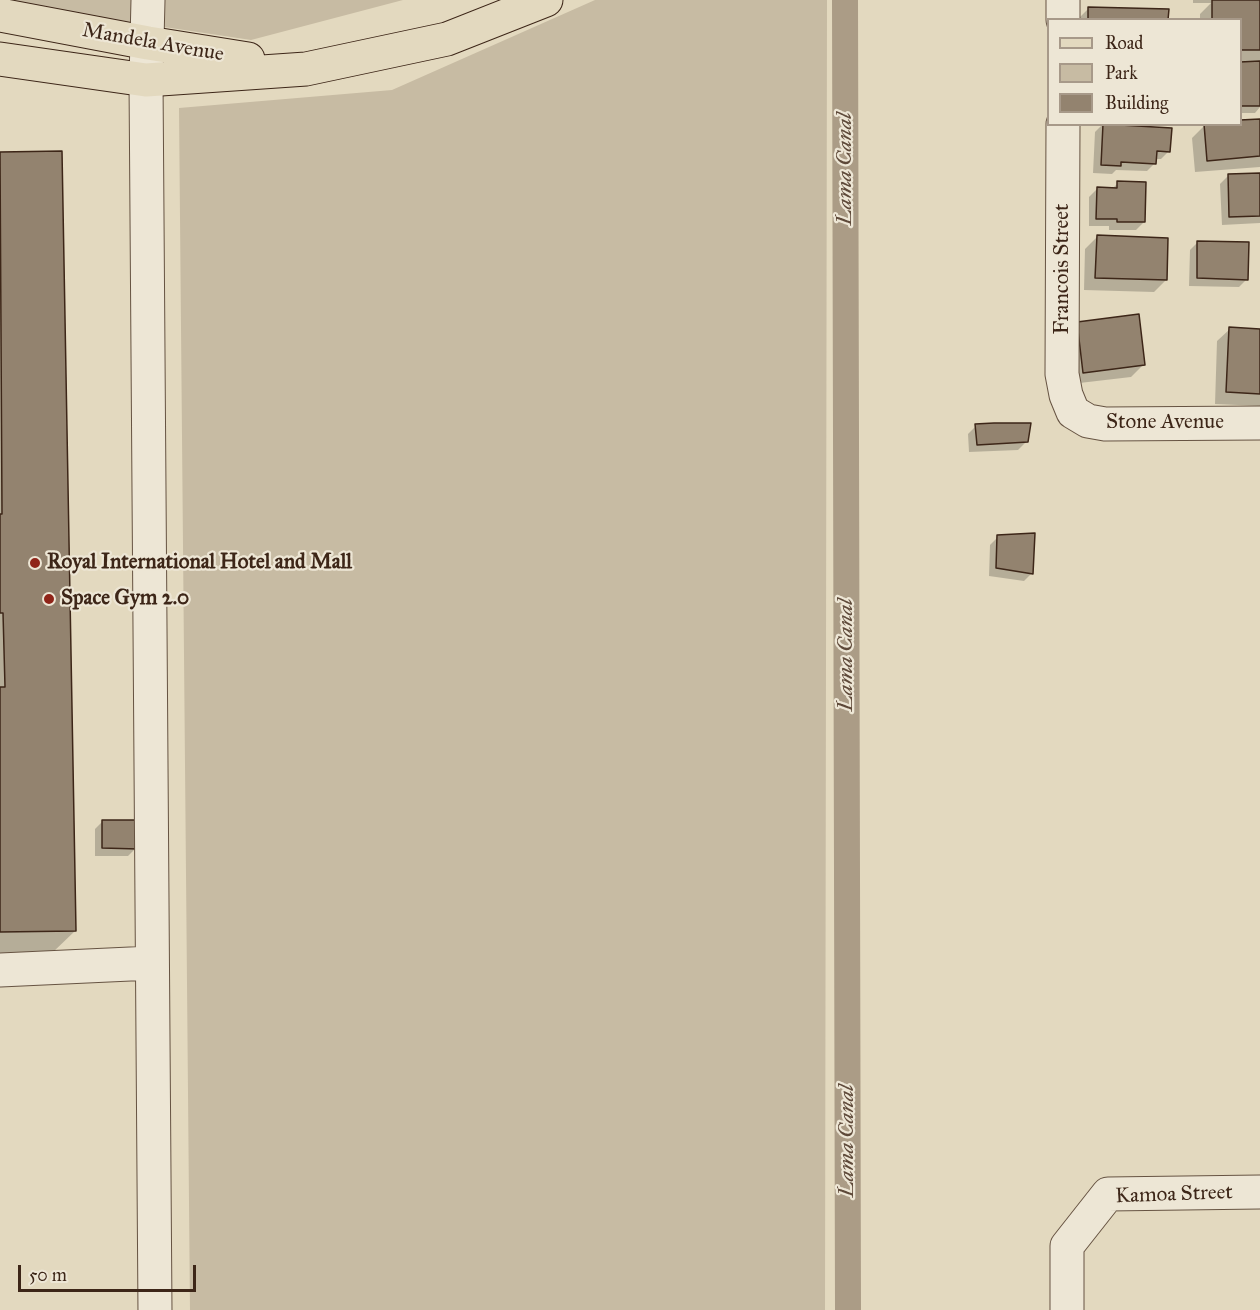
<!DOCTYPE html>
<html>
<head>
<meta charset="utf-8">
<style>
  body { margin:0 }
  #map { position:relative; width:1260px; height:1310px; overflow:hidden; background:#e3d9bf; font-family:"IM FELL Great Primer",serif }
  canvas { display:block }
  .legend { position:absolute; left:1047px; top:18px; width:195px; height:108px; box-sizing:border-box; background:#ede6d5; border:2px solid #a79989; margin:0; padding:8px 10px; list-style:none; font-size:18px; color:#3d2618 }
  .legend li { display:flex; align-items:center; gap:12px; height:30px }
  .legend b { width:30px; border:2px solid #a79989 }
  .scale { position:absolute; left:18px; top:1265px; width:178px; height:27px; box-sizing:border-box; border:3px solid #3d2618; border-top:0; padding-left:8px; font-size:18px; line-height:21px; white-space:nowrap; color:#3d2618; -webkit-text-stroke:4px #ede6d5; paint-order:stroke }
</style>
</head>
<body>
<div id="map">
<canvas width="1260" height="1310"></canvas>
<ul class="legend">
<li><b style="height:8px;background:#e3d9bf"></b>Road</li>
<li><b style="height:16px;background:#c7bba3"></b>Park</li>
<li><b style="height:16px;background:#93836f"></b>Building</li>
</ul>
<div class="scale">50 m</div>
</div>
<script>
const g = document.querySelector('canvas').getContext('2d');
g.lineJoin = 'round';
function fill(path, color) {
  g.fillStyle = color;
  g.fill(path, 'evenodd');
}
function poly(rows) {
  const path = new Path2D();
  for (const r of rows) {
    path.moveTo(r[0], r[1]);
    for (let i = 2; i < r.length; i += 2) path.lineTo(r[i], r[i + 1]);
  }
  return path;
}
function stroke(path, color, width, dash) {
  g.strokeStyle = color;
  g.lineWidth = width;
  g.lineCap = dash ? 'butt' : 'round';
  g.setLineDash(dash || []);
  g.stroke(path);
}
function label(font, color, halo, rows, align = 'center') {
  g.font = font + ' "IM FELL Great Primer",serif';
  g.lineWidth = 4.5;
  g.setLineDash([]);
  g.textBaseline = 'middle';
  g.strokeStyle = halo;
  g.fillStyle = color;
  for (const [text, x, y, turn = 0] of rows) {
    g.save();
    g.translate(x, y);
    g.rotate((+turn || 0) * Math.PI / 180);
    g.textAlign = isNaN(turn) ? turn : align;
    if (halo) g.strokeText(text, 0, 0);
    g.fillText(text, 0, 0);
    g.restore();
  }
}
const green = poly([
  [14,0,403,0,251,40,51,10],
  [595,0,827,0,825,1310,190,1310,179,108,392,90]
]);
const shadow = poly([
  [1193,0,1260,0,1260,107,1255,113,1240,113,1240,20,1200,20,1200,14,1211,3,1193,3],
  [1089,8,1167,20,1077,20],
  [1260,120,1260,167,1195,172,1192,138,1205,125,1240,124],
  [1103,124,1169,151,1161,159,1155,159,1155,163,1147,171,1116,170,1112,174,1093,173,1095,132],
  [60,153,75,931,51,954,0,955,0,154],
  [1260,174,1260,223,1222,225,1220,184,1228,176],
  [1118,183,1144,222,1136,230,1109,230,1109,226,1089,226,1089,197,1097,189,1112,189],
  [1097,237,1166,280,1154,292,1084,290,1085,249],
  [1198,242,1247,279,1239,287,1189,286,1190,250],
  [1078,323,1143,365,1131,377,1071,384],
  [1230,329,1260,330,1260,406,1215,404,1217,341],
  [976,426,1026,442,1018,450,969,452,968,434],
  [998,537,1032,573,1024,581,989,576,990,545],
  [103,821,136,848,128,856,95,856,95,829]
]);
const canal = poly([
  [845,0,848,1310]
]);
const building = poly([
  [1212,0,1260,0,1260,50,1240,50,1240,20,1212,20,1212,0],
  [1088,7,1169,9,1168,20,1088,20,1088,7],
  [1260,61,1260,106,1240,106,1240,62,1260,61],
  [1260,119,1260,156,1207,161,1204,124,1240,124,1240,120,1260,119],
  [1103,124,1172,128,1170,152,1157,151,1156,164,1121,162,1121,166,1101,165,1103,124],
  [62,151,76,931,0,932,0,687,5,687,3,613,0,613,0,514,2,514,0,152,62,151],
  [1260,173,1260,216,1229,217,1228,174,1260,173],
  [1117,181,1146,182,1145,222,1117,222,1117,219,1096,219,1097,187,1117,188,1117,181],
  [1097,235,1168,238,1167,280,1095,278,1097,235],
  [1197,241,1249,242,1248,280,1197,278,1197,241],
  [1139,314,1145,365,1083,373,1077,322,1139,314],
  [1229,327,1260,329,1260,394,1226,392,1229,327],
  [994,423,1031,423,1028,442,977,445,975,424,994,423],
  [1035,533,1033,574,996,568,997,535,1035,533],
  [102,820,138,820,138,849,102,848,102,820]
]);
const minor = poly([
  [148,0,146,80,155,1310],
  [1063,20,1063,0],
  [1063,124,1062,374,1066,395,1073,412,1088,421,1105,424,1260,423],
  [0,970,152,963],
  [1067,1310,1067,1246,1108,1194,1260,1192]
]);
const major = poly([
  [0,15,148,43,248,59],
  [0,59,146,80,306,69,447,39,546,0]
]);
const markers = [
  [35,563,6,"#8f2418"],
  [49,599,6,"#8f2418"]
];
const streetNames = [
  ["Mandela Avenue",153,43,10],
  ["Francois Street",1063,269,-90],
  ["Stone Avenue",1165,423],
  ["Kamoa Street",1174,1195,-2]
];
const poiNames = [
  ["Royal International Hotel and Mall",47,563],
  ["Space Gym 2.0",61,599]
];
const waterNames = [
  ["Lama Canal",846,169,-90],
  ["Lama Canal",847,655,-90],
  ["Lama Canal",848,1141,-90]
];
fill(green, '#c7bba3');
fill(shadow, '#0003');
stroke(canal, '#ab9c86', 26);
fill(building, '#93836f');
stroke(building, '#3d2618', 1.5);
stroke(minor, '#665342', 35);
stroke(major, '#3d2618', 35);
stroke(minor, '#ede6d5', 33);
stroke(major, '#e3d9bf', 33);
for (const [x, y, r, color] of markers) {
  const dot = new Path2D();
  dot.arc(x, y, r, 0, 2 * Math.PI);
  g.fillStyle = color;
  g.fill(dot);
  stroke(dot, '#ede6d5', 2);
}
label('21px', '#3d2618', '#ede6d5', streetNames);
label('bold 21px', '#3d2618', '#ede6d5', poiNames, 'left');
label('italic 22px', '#5e4939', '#ede6d5', waterNames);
</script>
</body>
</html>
